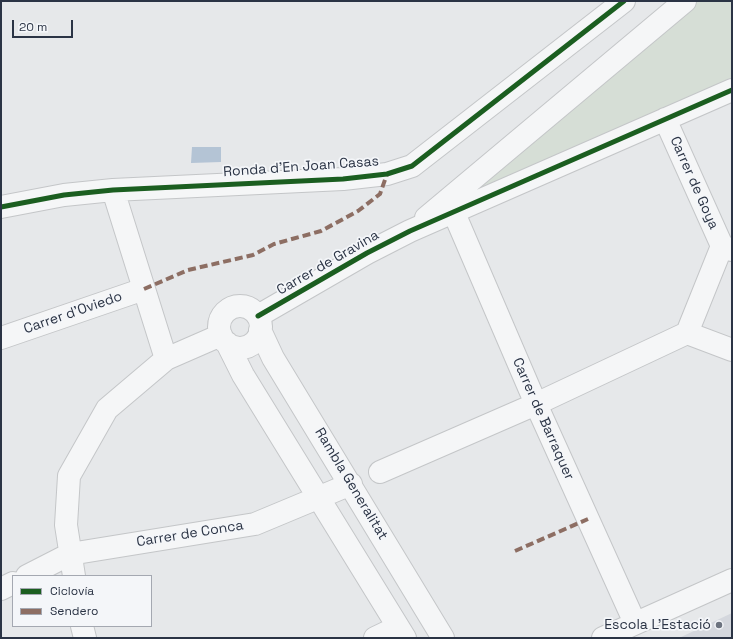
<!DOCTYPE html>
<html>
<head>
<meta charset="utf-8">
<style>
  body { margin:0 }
  #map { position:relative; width:733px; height:639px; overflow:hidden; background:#e6e8ea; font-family:"Space Grotesk",sans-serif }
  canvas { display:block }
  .frame { position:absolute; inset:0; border:2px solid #2b3445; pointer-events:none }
  .legend { position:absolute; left:12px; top:575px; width:140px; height:52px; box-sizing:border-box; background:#f4f6f9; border:1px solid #a4a8b1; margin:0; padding:5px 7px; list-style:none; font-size:12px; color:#2b3445 }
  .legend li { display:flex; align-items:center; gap:8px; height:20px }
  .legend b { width:20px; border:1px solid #a4a8b1 }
  .scale { position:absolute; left:12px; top:20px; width:61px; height:18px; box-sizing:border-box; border:2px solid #2b3445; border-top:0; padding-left:5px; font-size:12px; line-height:14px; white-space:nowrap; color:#2b3445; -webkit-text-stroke:3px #f4f6f9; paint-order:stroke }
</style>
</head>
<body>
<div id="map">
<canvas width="733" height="639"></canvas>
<div class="frame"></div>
<ul class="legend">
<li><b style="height:5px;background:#1b5e20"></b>Ciclovía</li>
<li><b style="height:5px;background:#8d6e63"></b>Sendero</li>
</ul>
<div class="scale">20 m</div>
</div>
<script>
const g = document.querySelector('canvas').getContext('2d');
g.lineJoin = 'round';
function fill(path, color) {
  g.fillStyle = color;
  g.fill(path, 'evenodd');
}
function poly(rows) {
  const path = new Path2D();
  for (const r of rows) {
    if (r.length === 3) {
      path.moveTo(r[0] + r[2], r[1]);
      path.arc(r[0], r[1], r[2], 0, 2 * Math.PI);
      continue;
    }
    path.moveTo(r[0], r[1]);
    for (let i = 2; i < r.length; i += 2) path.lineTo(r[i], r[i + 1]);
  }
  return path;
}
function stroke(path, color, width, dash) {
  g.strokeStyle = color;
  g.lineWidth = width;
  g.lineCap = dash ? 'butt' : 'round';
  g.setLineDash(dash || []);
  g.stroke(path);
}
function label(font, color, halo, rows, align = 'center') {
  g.font = font + ' "Space Grotesk",sans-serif';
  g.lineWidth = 3.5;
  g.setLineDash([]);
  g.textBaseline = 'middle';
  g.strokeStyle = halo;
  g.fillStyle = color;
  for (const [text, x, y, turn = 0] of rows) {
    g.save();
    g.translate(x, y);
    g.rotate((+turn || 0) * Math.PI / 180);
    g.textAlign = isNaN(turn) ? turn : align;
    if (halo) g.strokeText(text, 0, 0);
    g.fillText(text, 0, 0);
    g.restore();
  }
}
const built = poly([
  [732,613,732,638,679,638]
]);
const green = poly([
  [697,1,732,1,732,79,464,198]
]);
const water = poly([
  [192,147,221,147,221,162,191,163]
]);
const minor = poly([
  [665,119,722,246],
  [113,190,166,359],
  [1,207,64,195,113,190,343,179,387,174,412,166,624,1],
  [454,213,536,404,635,623],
  [426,218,685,1],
  [732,250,722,246,687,333,732,350],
  [240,327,21],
  [258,316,367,253,410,231,732,90],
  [260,330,273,358,443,638],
  [1,338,144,289],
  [227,343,243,375,405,638],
  [380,472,536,404,687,333],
  [27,576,70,554,255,524,351,484],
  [74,576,66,525,69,476,107,409,166,359,221,335],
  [1,589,13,583],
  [82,626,85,638],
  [375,638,398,627],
  [603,638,732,580]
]);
const quiet = poly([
  [144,289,188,270,253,255,274,244,321,231,358,211,380,194,387,174],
  [515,551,588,519]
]);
const cycleway = poly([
  [1,207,64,195,113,190,343,179,387,174,412,166,624,1],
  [258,316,367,253,410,231,732,90]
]);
const markers = [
  [719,625,4,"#6c737f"]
];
const streetNames = [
  ["Ronda d'En Joan Casas",301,167,-4],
  ["Carrer de Goya",694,183,66],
  ["Carrer de Gravina",328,263,-30],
  ["Carrer d'Oviedo",73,313,-19],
  ["Carrer de Barraquer",543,419,66],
  ["Rambla Generalitat",351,484,59],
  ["Carrer de Conca",190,534,-9]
];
const poiNames = [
  ["Escola L'Estació",711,625]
];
fill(built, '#d4d7dd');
fill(green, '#d6ded6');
fill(water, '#b4c4d5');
stroke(minor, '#c4c6c8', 24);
stroke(minor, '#f5f6f7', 22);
stroke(quiet, '#8d6e63', 4, [8, 4]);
stroke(cycleway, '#1b5e20', 5);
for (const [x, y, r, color] of markers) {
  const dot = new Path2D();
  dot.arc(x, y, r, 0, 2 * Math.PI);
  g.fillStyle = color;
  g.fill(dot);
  stroke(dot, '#f4f6f9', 1.5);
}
label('14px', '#2b3445', '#f4f6f9', streetNames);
label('14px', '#2b3445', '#f4f6f9', poiNames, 'right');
</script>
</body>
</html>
